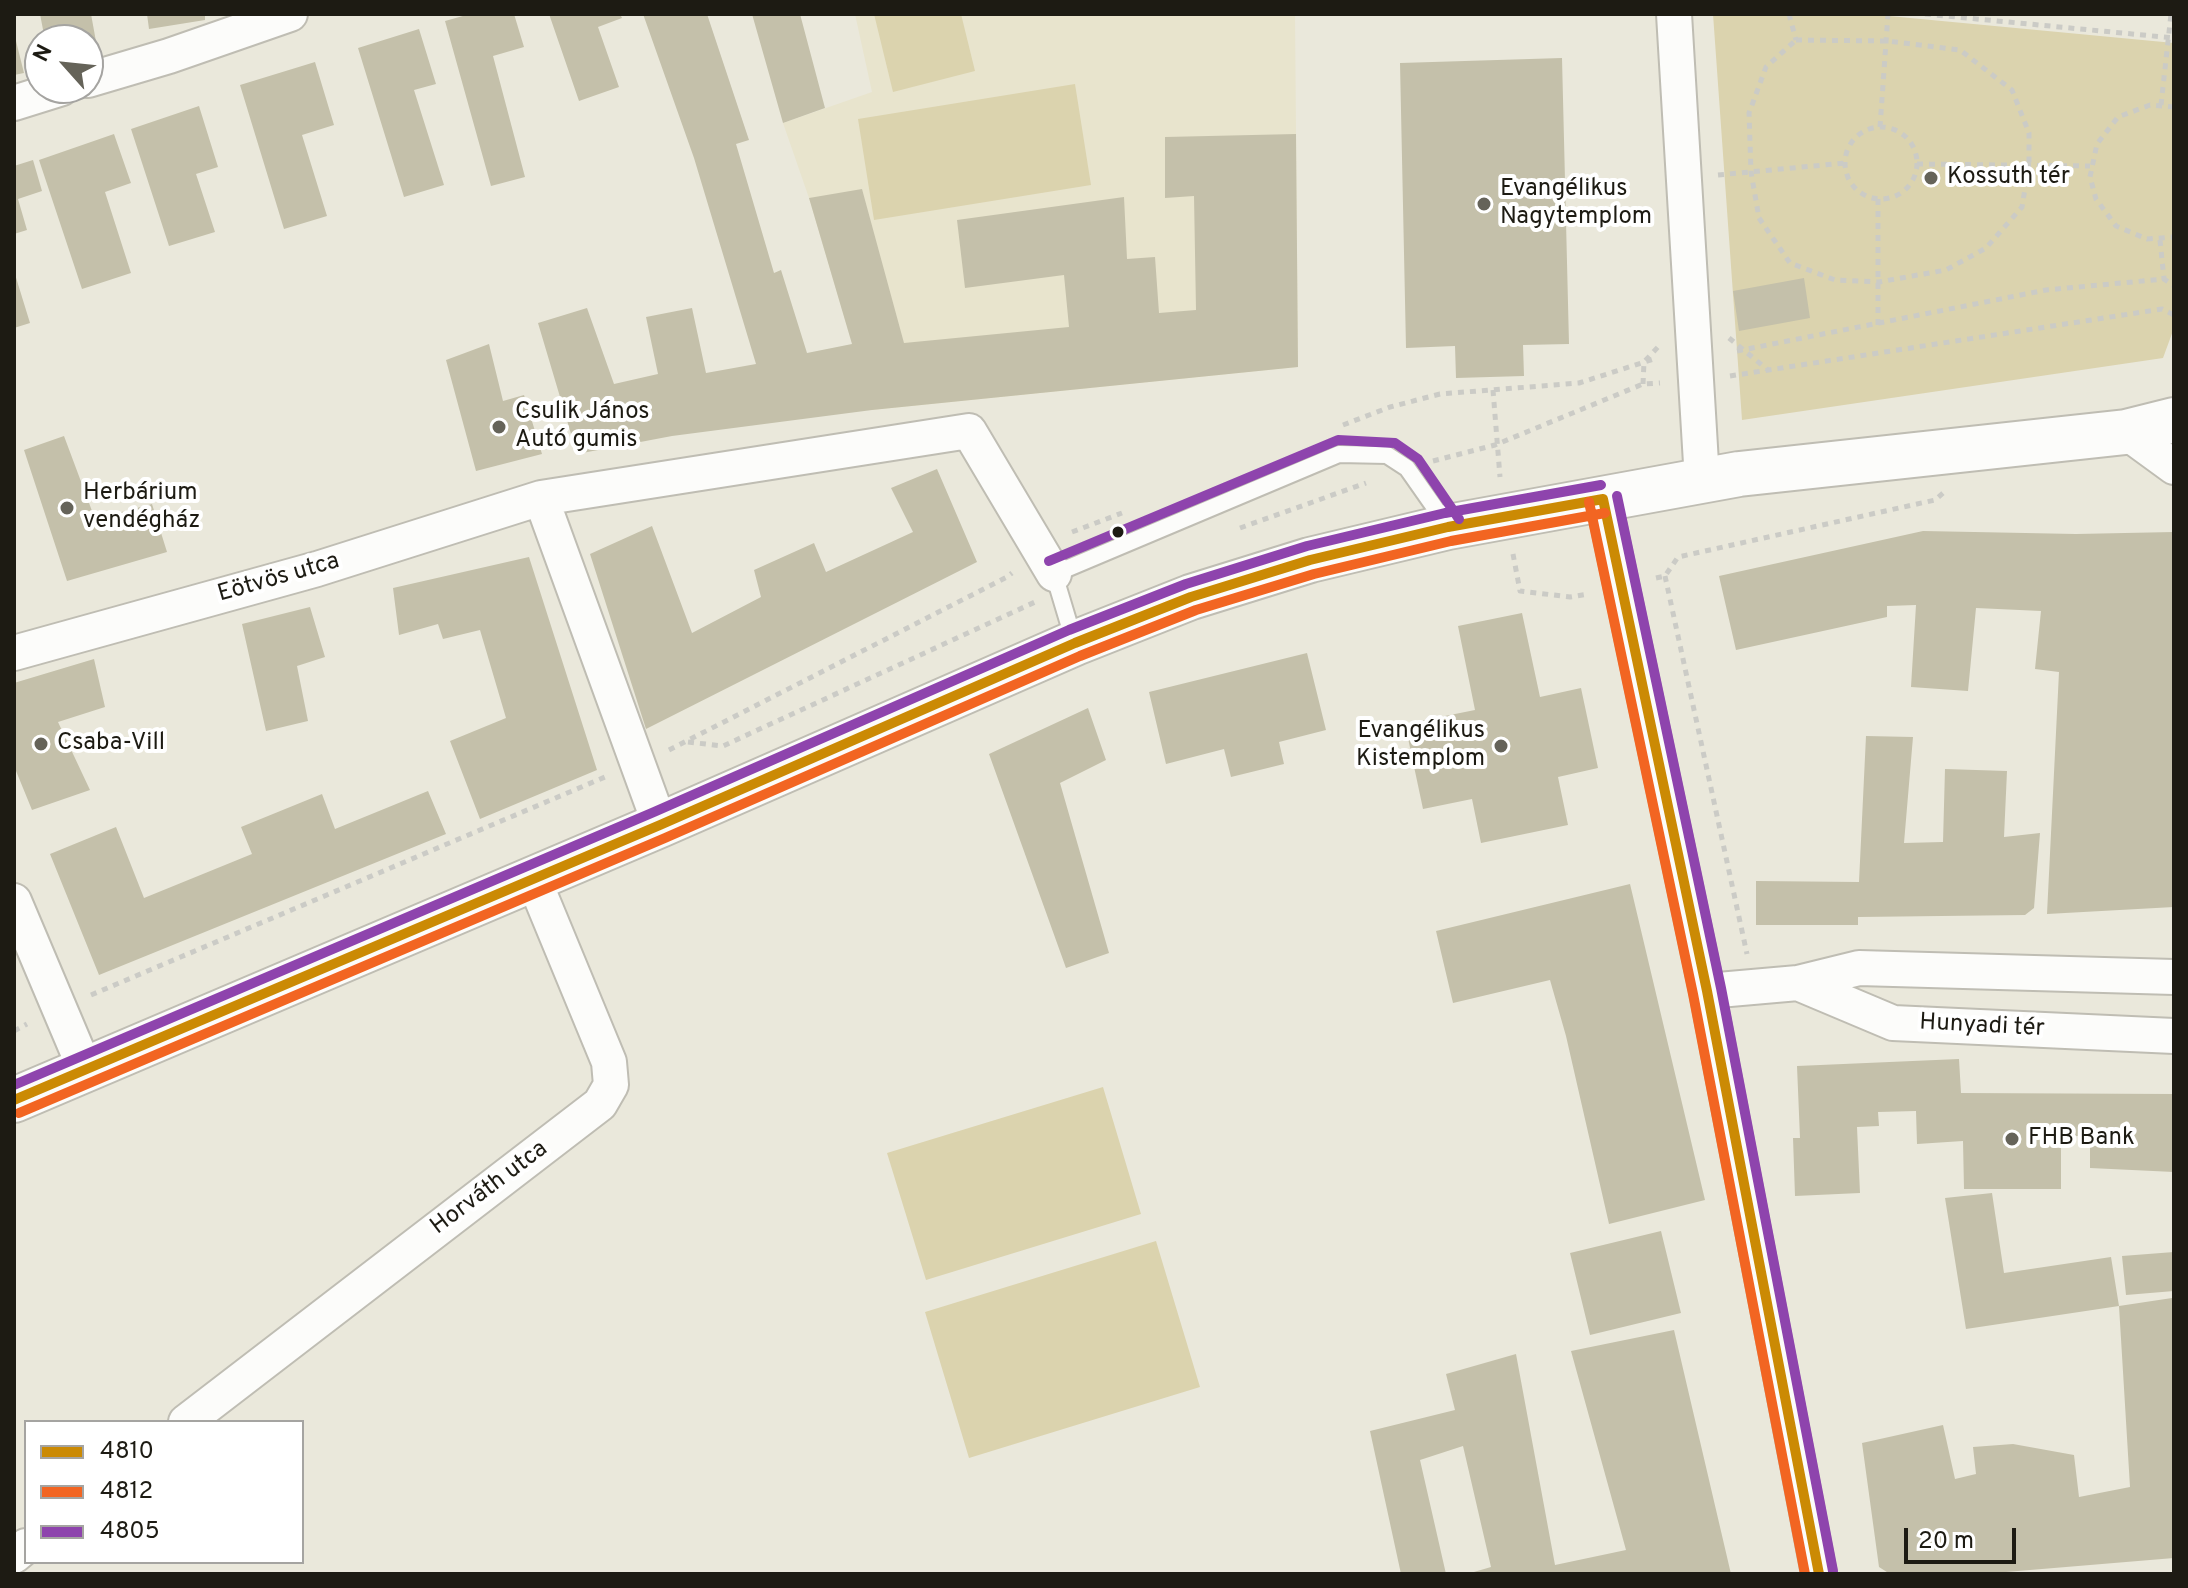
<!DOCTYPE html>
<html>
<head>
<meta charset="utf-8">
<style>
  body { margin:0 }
  #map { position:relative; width:2188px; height:1588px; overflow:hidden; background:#eae8db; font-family:Overpass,sans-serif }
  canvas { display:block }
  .frame { position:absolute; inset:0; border:16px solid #1d1b13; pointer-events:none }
  .legend { position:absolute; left:24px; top:1420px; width:280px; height:144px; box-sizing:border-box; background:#fff; border:2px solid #a5a4a1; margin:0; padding:10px 14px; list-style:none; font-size:24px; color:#1d1b13 }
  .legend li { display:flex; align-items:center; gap:16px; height:40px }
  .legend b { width:40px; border:2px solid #a5a4a1 }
  .north { position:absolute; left:24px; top:24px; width:80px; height:80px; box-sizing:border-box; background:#fff; border:2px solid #a5a4a1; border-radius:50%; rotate:297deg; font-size:22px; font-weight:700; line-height:32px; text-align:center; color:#1d1b13 }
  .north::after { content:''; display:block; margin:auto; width:28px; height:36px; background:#656359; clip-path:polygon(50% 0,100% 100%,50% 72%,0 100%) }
  .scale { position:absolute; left:1904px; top:1528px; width:112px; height:36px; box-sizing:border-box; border:4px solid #1d1b13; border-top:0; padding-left:10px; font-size:24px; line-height:28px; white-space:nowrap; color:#1d1b13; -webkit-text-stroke:6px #fff; paint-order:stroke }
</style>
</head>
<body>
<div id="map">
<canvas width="2188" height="1588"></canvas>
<div class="frame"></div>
<ul class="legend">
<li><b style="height:10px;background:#cb8a04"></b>4810</li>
<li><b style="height:10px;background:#f26522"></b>4812</li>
<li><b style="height:10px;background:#8e44ad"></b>4805</li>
</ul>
<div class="north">N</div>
<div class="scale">20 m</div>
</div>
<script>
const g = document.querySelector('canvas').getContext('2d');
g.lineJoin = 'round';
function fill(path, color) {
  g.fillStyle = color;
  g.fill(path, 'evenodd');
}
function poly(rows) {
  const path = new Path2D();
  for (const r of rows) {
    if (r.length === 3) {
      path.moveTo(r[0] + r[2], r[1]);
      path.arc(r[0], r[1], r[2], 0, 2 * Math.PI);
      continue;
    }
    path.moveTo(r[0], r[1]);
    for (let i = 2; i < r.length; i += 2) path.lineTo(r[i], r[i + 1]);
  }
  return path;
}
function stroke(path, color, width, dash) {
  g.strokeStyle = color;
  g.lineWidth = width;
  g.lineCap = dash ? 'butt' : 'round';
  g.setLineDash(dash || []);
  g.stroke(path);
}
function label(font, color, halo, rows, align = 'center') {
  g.font = font + ' Overpass,sans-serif';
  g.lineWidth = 8;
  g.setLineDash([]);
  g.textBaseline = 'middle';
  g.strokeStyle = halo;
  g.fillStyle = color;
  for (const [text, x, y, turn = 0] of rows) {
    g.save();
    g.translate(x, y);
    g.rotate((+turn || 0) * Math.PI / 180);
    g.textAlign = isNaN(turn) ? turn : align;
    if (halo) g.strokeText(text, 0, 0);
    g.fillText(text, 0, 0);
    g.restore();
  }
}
const built = poly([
  [855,14,1295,14,1298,367,872,410,809,198,783,123,872,92]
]);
const green = poly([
  [874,14,961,14,975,71,893,92],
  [1713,14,1868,14,2174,43,2174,328,2163,358,1742,420],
  [1075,84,1091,185,874,220,858,119],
  [1103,1087,1141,1214,926,1280,887,1153],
  [1156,1241,1200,1387,969,1458,925,1312]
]);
const building = poly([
  [40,14,91,14,97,47,88,49,88,40,45,40],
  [147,14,205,14,205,20,149,29],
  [470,14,514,14,524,47,493,56,525,177,491,186,445,21],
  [549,14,620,14,622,18,598,27,619,87,579,101],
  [643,14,707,14,749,140,736,144,774,273,781,270,807,353,852,344,809,198,862,189,904,343,1069,327,1064,275,965,288,957,220,1124,197,1127,259,1155,257,1159,313,1196,310,1194,196,1165,198,1165,137,1296,134,1298,367,872,410,672,436,577,454,538,323,587,308,614,384,658,374,646,317,692,308,706,373,756,364,694,158],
  [752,14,800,14,825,108,783,123],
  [419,29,436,84,414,90,444,185,404,197,358,48],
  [14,33,24,73,14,75],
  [1562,58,1569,344,1523,345,1524,376,1456,378,1455,346,1406,348,1400,63],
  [315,62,334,125,302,135,327,216,284,229,240,85],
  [199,106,218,167,196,174,215,232,169,246,131,129],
  [114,134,131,183,105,192,131,273,82,289,39,160],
  [33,160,42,191,18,199,27,230,14,234,14,166],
  [14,271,30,323,14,328],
  [1804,278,1810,318,1739,331,1733,291],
  [489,344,503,401,524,395,542,454,476,471,446,360],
  [64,436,95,519,152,504,167,552,67,581,24,450],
  [937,469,977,562,646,729,590,554,652,526,692,633,761,597,754,570,814,543,826,572,913,532,891,488],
  [1923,531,2076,534,2174,532,2174,907,2047,914,2059,672,2035,669,2041,611,1976,608,1968,691,1911,687,1916,605,1887,606,1887,617,1736,650,1719,576],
  [529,557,597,770,480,819,450,741,506,718,480,630,443,639,438,624,399,635,393,588],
  [310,607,325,657,297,666,308,721,266,731,242,624],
  [1522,613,1540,697,1581,688,1598,768,1558,777,1568,825,1481,843,1472,799,1423,809,1405,724,1475,710,1458,626],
  [1307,653,1326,730,1279,742,1284,764,1231,777,1224,749,1166,764,1149,692],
  [94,659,105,707,58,722,90,790,32,810,14,766,14,683],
  [1088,708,1106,760,1060,783,1109,953,1066,968,989,754],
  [1866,736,1913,737,1904,843,1943,842,1945,769,2007,771,2004,837,2040,833,2034,908,2025,915,1858,917,1858,925,1756,925,1756,881,1859,882],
  [428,791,446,834,99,975,50,854,116,827,144,898,252,854,241,827,322,794,335,829],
  [1630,884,1705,1200,1609,1224,1566,1036,1550,980,1453,1003,1436,931],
  [1959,1059,1961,1093,2174,1094,2174,1172,2090,1168,2090,1136,2061,1136,2061,1189,1964,1189,1963,1141,1917,1144,1916,1111,1878,1112,1879,1126,1857,1127,1860,1193,1795,1196,1793,1138,1800,1138,1797,1066],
  [1992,1193,2004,1273,2111,1257,2119,1306,2172,1298,2174,1558,1982,1574,1890,1574,1879,1567,1862,1443,1943,1425,1955,1479,1976,1474,1973,1447,2013,1444,2074,1455,2079,1497,2130,1487,2119,1306,1966,1329,1945,1198],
  [1661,1231,1681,1313,1590,1335,1570,1253],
  [2174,1252,2174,1291,2126,1295,2122,1256],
  [1674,1330,1731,1574,1467,1574,1491,1567,1463,1446,1420,1460,1446,1574,1401,1574,1370,1431,1455,1410,1446,1374,1516,1354,1555,1565,1626,1550,1571,1351]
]);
const path = poly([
  [1789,14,1796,40],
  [1925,14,2174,38],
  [1796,40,1887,41,1960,50,2012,90,2029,133,2029,164,2022,207,1986,248,1946,270,1879,282,1835,280,1790,263,1759,218,1751,172,1749,113,1766,67,1796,40],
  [2161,105,2171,14],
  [2174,107,2150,105,2118,117,2097,144,2090,177,2096,199,2116,226,2147,239,2174,237],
  [1880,127,1888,14],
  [1881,163,36],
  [1917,164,2090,166],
  [1718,175,1845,163],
  [2160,240,2164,279,2174,277],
  [1878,325,1878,199],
  [1729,338,1768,370],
  [1737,351,2046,290,2164,279,2174,286],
  [1730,376,2162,309,2174,315],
  [1643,384,1644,362,1658,347],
  [1493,390,1500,477],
  [1343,425,1390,407,1440,394,1579,383,1654,359],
  [1433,461,1495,445,1643,384,1660,383],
  [1240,528,1366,483],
  [1072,532,1122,513],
  [1513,554,1520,591,1570,597,1588,594],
  [1665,576,1747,954],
  [1656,578,1665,576,1678,557,1935,500,1943,493],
  [688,742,723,746,1035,602],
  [669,750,1007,577,1012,573],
  [91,995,605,777],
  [14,1031,27,1024]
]);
const lane = poly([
  [1074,641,1054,574,1339,454,1387,455,1407,468,1447,525]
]);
const street = poly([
  [1674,14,1702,480],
  [88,80,169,56,290,14],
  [14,103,62,88],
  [2126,432,2174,467],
  [541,498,969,431,1054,574],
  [1603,499,1707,991,1819,1574],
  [14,653,317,569,541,498,660,825],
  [14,901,85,1069],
  [1798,983,1893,1023,2174,1036],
  [1707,991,1798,983,1859,968,2174,977],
  [186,1422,600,1104,611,1085,609,1062,533,878],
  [14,1556,26,1546]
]);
const primary = poly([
  [14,1100,660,825,1075,643,1191,597,1310,560,1448,527,1739,474,2126,432,2174,420]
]);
const bus1 = poly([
  [1603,499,1707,991,1819,1574],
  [14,1100,660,825,1075,643,1191,597,1310,560,1448,527,1603,499]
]);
const bus2 = poly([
  [1589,502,1693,994,1805,1574],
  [19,1113,665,838,1080,656,1196,610,1314,574,1451,541,1605,513]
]);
const bus3 = poly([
  [1617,496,1721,988,1833,1571],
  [1049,561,1338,440,1395,443,1418,459,1459,519],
  [14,1085,654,812,1069,630,1186,584,1307,546,1445,513,1601,485]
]);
const markers = [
  [1931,178,8,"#656359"],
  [1484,204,8,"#656359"],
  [499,427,8,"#656359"],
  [67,508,8,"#656359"],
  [1118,532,7,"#1d1b13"],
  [41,744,8,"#656359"],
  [1501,746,8,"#656359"],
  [2012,1139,8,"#656359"]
];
const poiNames = [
  ["Kossuth tér",1947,178],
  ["Evangélikus",1500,190],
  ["Nagytemplom",1500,218],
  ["Csulik János",515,413],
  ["Autó gumis",515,441],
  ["Herbárium",83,494],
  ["vendégház",83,522],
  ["Evangélikus",1485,732,"right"],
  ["Kistemplom",1485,760,"right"],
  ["Csaba-Vill",57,744],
  ["FHB Bank",2028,1139]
];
const streetNames = [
  ["Eötvös utca",279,579,-16],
  ["Hunyadi tér",1982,1027,3],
  ["Horváth utca",490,1189,-37]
];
fill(built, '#e8e4cd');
fill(green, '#dbd3ae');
fill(building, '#c4c0aa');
stroke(lane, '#bfbdb3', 20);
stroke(street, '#bfbdb3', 38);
stroke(primary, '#bfbdb3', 48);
stroke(path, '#cbcbc6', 5, [6, 6]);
stroke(lane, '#fcfcfa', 16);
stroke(street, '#fcfcfa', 34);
stroke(primary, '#fcfcfa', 44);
stroke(bus1, '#cb8a04', 10);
stroke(bus2, '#f26522', 10);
stroke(bus3, '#8e44ad', 10);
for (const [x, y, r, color] of markers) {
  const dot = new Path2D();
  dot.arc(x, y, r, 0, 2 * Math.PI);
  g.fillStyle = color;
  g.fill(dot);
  stroke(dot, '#fff', 3);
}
label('24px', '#1d1b13', '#fff', poiNames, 'left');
label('24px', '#1d1b13', '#fff', streetNames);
</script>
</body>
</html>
